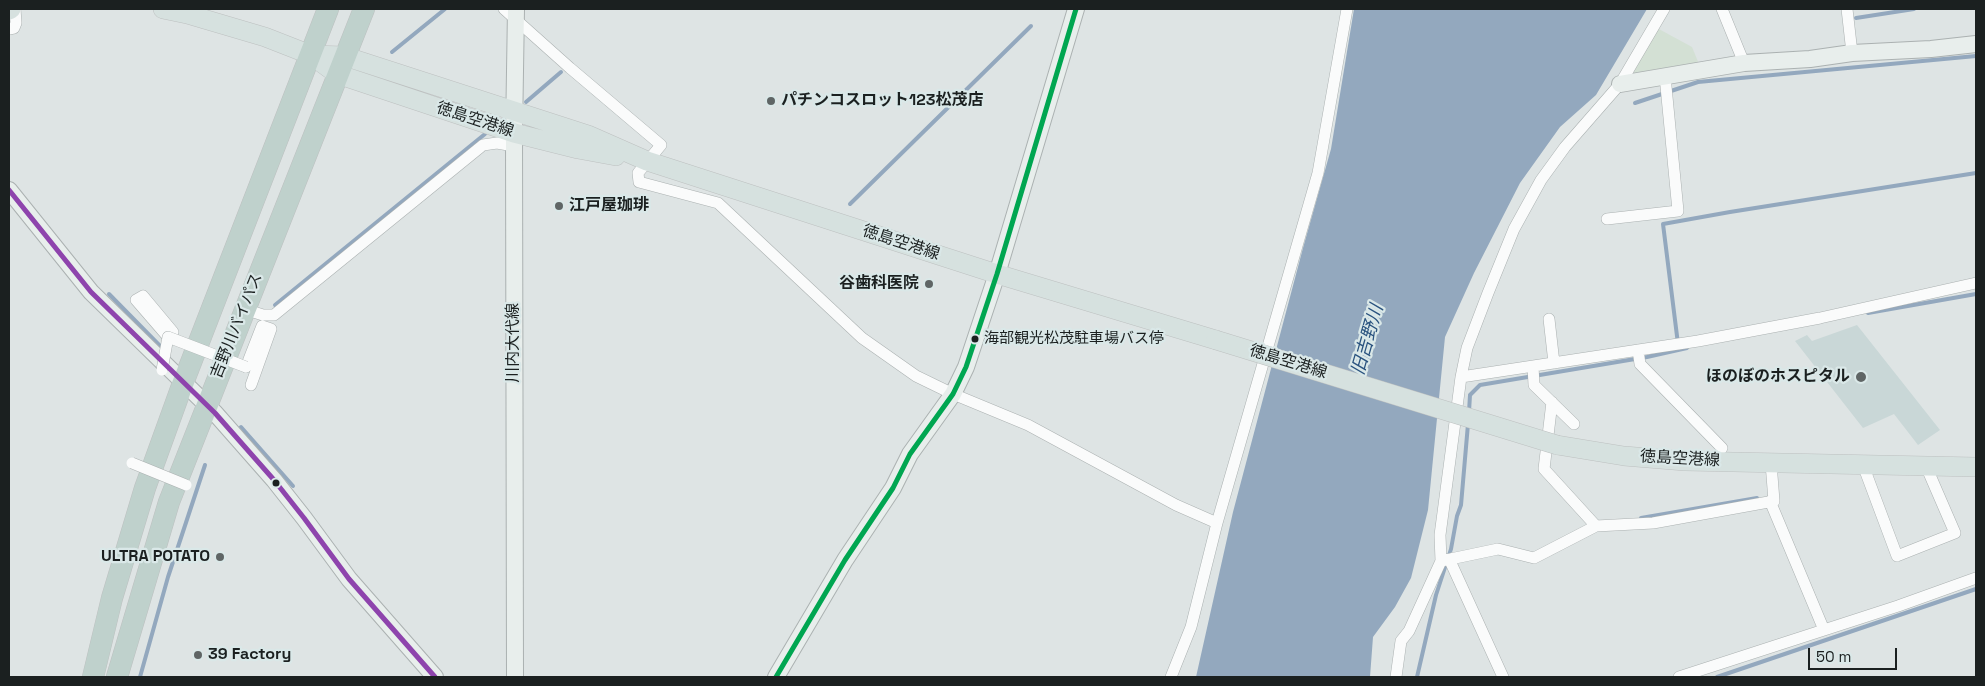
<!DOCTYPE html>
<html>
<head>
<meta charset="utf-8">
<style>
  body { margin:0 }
  #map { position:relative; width:1985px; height:686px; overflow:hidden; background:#dee4e4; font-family:"Space Grotesk",sans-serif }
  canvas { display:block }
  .frame { position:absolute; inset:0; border:10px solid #1b2020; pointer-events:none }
  .scale { position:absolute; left:1808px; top:648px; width:89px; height:22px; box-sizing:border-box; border:2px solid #1b2020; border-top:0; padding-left:6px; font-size:15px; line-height:18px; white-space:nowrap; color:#1b2020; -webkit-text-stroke:4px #dae8e8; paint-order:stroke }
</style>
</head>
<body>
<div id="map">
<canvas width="1985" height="686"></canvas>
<div class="frame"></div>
<div class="scale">50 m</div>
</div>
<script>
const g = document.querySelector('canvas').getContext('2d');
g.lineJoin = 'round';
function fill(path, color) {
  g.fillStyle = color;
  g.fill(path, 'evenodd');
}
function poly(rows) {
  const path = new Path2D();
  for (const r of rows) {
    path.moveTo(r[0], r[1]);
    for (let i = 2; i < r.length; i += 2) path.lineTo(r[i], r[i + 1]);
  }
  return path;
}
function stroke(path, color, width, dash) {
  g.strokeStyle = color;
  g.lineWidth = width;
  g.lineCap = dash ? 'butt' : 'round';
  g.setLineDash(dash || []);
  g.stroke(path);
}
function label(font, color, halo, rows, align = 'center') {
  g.font = font + ' "Space Grotesk","Noto Sans JP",sans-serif';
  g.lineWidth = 4.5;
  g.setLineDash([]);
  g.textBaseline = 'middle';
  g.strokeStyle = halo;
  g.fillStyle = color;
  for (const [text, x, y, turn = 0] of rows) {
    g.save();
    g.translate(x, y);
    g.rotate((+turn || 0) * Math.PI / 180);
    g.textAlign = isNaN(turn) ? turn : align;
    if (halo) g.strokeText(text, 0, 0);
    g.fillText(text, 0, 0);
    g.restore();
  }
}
const built = poly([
  [1857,325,1940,430,1918,445,1894,414,1863,428,1795,341,1807,335,1812,341]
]);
const green = poly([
  [1657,28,1692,47,1699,64,1635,75,1633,72]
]);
const water = poly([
  [1354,9,1647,9,1596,95,1560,127,1520,183,1474,273,1445,337,1428,510,1411,578,1395,607,1373,637,1370,677,1196,677,1233,512,1303,248,1331,149]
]);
const stream = poly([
  [1856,18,1914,9],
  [392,52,445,9],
  [526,102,561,72],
  [1635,103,1698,82,1976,56],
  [850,204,1031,26],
  [109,294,164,350],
  [275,305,485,134],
  [1868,313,1976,294],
  [1678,344,1663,224,1730,212,1976,173],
  [1469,412,1470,395,1480,385,1647,357,1687,348],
  [241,427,293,486],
  [1641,518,1757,498],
  [140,677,168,577,205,465],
  [1417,677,1436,595,1451,549,1457,516,1461,505,1468,424],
  [1717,677,1976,589]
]);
const street = poly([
  [504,9,570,68,661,145,638,173,639,182,718,203,862,338,916,376,953,394,1028,425,1176,505,1217,523],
  [1722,9,1744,63],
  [1847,9,1852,53],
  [9,29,14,28,16,23,15,9],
  [1607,219,1678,211,1665,76],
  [244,309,263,315,274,315,483,145,497,143,514,146],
  [1549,319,1554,363],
  [168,337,136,300,143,296,173,332],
  [1638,350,1640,364,1722,448],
  [1533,366,1534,385,1574,424],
  [246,367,262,326,271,329,251,385],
  [1461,377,1698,341,1820,318,1976,283],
  [1552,402,1544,469,1596,526],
  [1863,465,1897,556,1955,533,1926,466],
  [1770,501,1824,630],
  [1453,558,1451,563,1503,677],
  [1441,561,1498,549,1534,558,1596,526,1653,523,1774,501,1771,463],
  [1171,677,1191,627,1217,523,1318,173,1347,9],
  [1396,677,1401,641,1409,631,1441,561,1440,535,1461,377,1467,348,1488,293,1514,229,1541,180,1565,147,1620,84,1664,9],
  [1679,677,1898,606,1976,578]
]);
const secondary = poly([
  [1620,84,1744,63,1810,59,1852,53,1931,49,1976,44],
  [9,190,91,292,215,413,274,480,304,518,349,579,435,677],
  [515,677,514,133,516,9],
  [776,677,845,560,893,488,910,454,953,394,966,367,997,274,1076,9]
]);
const primary = poly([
  [163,9,187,14,265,37,311,55,337,74,514,133,578,149,616,156],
  [9,10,11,9],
  [311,55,344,56,588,135,647,161,997,274,1216,340],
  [1557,445,1624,456,1685,461,1976,467]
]);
const highway = poly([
  [93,677,112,598,145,488,183,383,328,9],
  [117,677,169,502,364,9]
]);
const streetBridge = poly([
  [162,370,168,337,246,367],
  [132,463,186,485]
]);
const primaryBridge = poly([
  [1216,340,1557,445]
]);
const bus1 = poly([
  [9,190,91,292,215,413,274,480,304,518,349,579,435,677]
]);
const bus2 = poly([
  [776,677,845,560,893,488,910,454,953,394,966,367,997,274,1076,9]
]);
const markers = [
  [771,101,5,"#5f6565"],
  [559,206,5,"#5f6565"],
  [929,284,5,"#5f6565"],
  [975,339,4.5,"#1b2020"],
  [1861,377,6,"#5f6565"],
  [276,483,4.5,"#1b2020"],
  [220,557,5,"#5f6565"],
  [198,655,5,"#5f6565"]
];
const busNames = [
  ["海部観光松茂駐車場バス停",984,339]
];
const poiNames = [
  ["パチンコスロット123松茂店",781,101],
  ["江戸屋珈琲",569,206],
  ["谷歯科医院",919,284,"right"],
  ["ほのぼのホスピタル",1850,377,"right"],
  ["ULTRA POTATO",210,557,"right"],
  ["39 Factory",208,655]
];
const streetNames = [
  ["徳島空港線",475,120,18],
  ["徳島空港線",901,243,18],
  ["吉野川バイパス",237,326,-68],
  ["川内大代線",514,343,-90],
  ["徳島空港線",1288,362,17],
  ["徳島空港線",1680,459,3]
];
const waterNames = [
  ["旧吉野川",1368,340,-74]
];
fill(built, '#c9d7d7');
fill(green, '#d3e0d4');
fill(water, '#93a8be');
stroke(stream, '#93a8be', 4);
stroke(street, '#abb1b1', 12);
stroke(secondary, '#abb1b1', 18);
stroke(primary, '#bdc0c0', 20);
stroke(highway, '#bdc0c0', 22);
stroke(street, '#fafbfb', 11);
stroke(secondary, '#e8eeec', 16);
stroke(primary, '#d6e1df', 19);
stroke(highway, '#bfd1cc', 21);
stroke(streetBridge, '#abb1b1', 12, []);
stroke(primaryBridge, '#bdc0c0', 20, []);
stroke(streetBridge, '#fafbfb', 11);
stroke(primaryBridge, '#d6e1df', 19);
stroke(bus1, '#8e44ad', 5);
stroke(bus2, '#00a651', 5);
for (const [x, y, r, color] of markers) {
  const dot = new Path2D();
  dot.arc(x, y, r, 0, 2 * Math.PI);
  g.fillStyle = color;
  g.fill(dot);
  stroke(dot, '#dae8e8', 2);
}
label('15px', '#1b2020', '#dae8e8', busNames, 'left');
label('bold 16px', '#1b2020', '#dae8e8', poiNames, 'left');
label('16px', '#1b2020', '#dae8e8', streetNames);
label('italic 18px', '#2a537f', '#dae8e8', waterNames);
</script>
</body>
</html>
